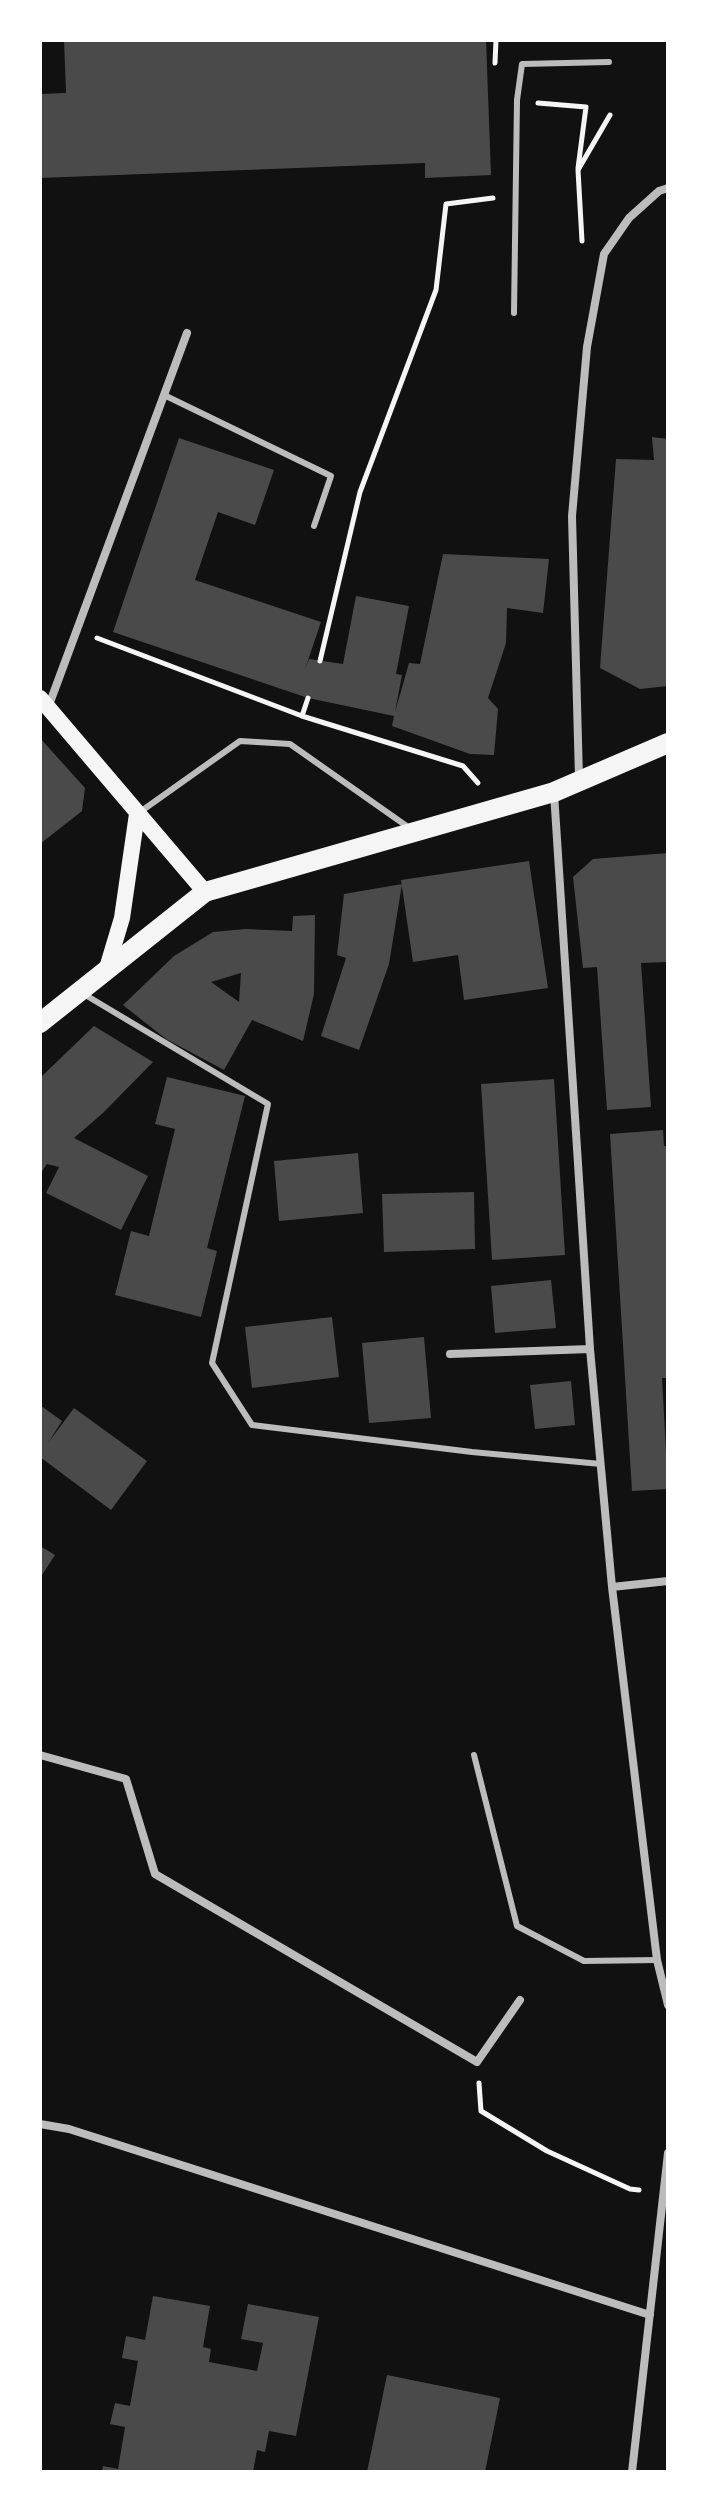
<!DOCTYPE html>
<html>
<head>
<meta charset="utf-8">
<style>
  body { margin:0 }
  #map { position:relative; width:708px; height:2512px; overflow:hidden; background:#111; font-family:"Open Sans",sans-serif }
  canvas { display:block }
  .frame { position:absolute; inset:0; border:42px solid #fff; pointer-events:none }
</style>
</head>
<body>
<div id="map">
<canvas width="708" height="2512"></canvas>
<div class="frame"></div>
</div>
<script>
const g = document.querySelector('canvas').getContext('2d');
g.lineJoin = 'round';
function fill(path, color) {
  g.fillStyle = color;
  g.fill(path, 'evenodd');
}
function poly(rows) {
  const path = new Path2D();
  for (const r of rows) {
    path.moveTo(r[0], r[1]);
    for (let i = 2; i < r.length; i += 2) path.lineTo(r[i], r[i + 1]);
  }
  return path;
}
function stroke(path, color, width, dash) {
  g.strokeStyle = color;
  g.lineWidth = width;
  g.lineCap = dash ? 'butt' : 'round';
  g.setLineDash(dash || []);
  g.stroke(path);
}
const building = poly([
  [64,40,486,40,491,175,425,178,425,163,40,178,40,94,66,93],
  [652,437,668,439,668,686,640,689,600,668,616,459,654,460],
  [179,438,274,470,255,525,218,512,195,580,321,622,305,669,309,659,343,664,356,596,409,606,396,674,402,675,395,712,409,663,420,664,443,554,549,559,543,613,507,608,506,643,488,698,498,709,494,755,470,754,392,726,394,716,308,698,113,632],
  [40,738,85,788,82,811,40,844],
  [668,853,668,962,641,963,651,1107,607,1110,597,967,583,968,573,877,593,859],
  [529,861,548,988,464,1000,458,955,413,962,401,880],
  [402,884,389,964,359,1050,321,1036,346,958,337,955,344,894],
  [315,915,314,994,303,1041,252,1020,224,1070,166,1039,123,1005,174,956,213,932,245,929,292,931,293,916],
  [241,973,239,1002,211,982],
  [94,1026,153,1062,103,1113,74,1138,148,1176,121,1230,46,1193,59,1167,47,1164,40,1174,40,1078],
  [167,1077,245,1096,207,1248,217,1251,201,1317,115,1295,131,1231,149,1236,175,1129,155,1124],
  [554,1079,565,1255,492,1260,481,1084],
  [663,1130,664,1146,668,1146,668,1378,662,1378,668,1489,632,1491,610,1134],
  [358,1153,363,1213,279,1221,274,1161],
  [474,1192,475,1249,384,1252,382,1194],
  [551,1280,556,1328,495,1333,491,1286],
  [332,1317,339,1377,252,1388,245,1327],
  [424,1337,431,1418,369,1423,362,1343],
  [571,1381,575,1425,535,1429,530,1385],
  [40,1405,62,1421,48,1443,74,1408,147,1461,111,1510,40,1457],
  [40,1546,55,1555,40,1578],
  [153,2296,210,2306,203,2347,211,2349,209,2362,257,2371,263,2343,241,2339,248,2304,319,2317,296,2436,269,2431,265,2452,257,2450,253,2472,102,2472,103,2466,118,2469,125,2427,110,2424,115,2403,130,2406,138,2361,122,2358,126,2336,145,2340],
  [387,2375,500,2398,485,2472,367,2472]
]);
const path = poly([
  [495,63,496,40],
  [538,103,586,107,578,168],
  [582,241,578,170,610,115],
  [97,638,302,716,308,698],
  [320,661,360,492,436,290,446,204,493,198],
  [302,716,463,766,478,783],
  [479,2083,481,2111,547,2151,630,2189,639,2190]
]);
const service = poly([
  [514,313,517,100,522,64,609,62],
  [164,395,331,476,314,526],
  [140,812,240,741,290,744,408,827],
  [82,993,268,1104,212,1363,252,1425,472,1452,601,1464],
  [474,1755,517,1926,584,1961,657,1960]
]);
const minor = poly([
  [49,705,187,333],
  [579,778,572,516,587,347,604,254,629,218,659,191,668,188],
  [554,793,590,1349,612,1587,657,1960,668,2005],
  [450,1354,590,1349],
  [612,1587,668,1581],
  [40,1755,126,1779,155,1874,477,2062,520,2000],
  [40,2124,69,2129,650,2315],
  [632,2472,668,2153]
]);
const secondary = poly([
  [40,698,205,892],
  [107,968,122,918,137,814]
]);
const primary = poly([
  [40,1023,205,892,554,792,668,743]
]);
fill(building, '#4a4a4a');
stroke(path, '#f5f5f5', 5);
stroke(service, '#bcbcbc', 6);
stroke(minor, '#bcbcbc', 8);
stroke(secondary, '#f5f5f5', 16);
stroke(primary, '#f5f5f5', 20);
</script>
</body>
</html>
